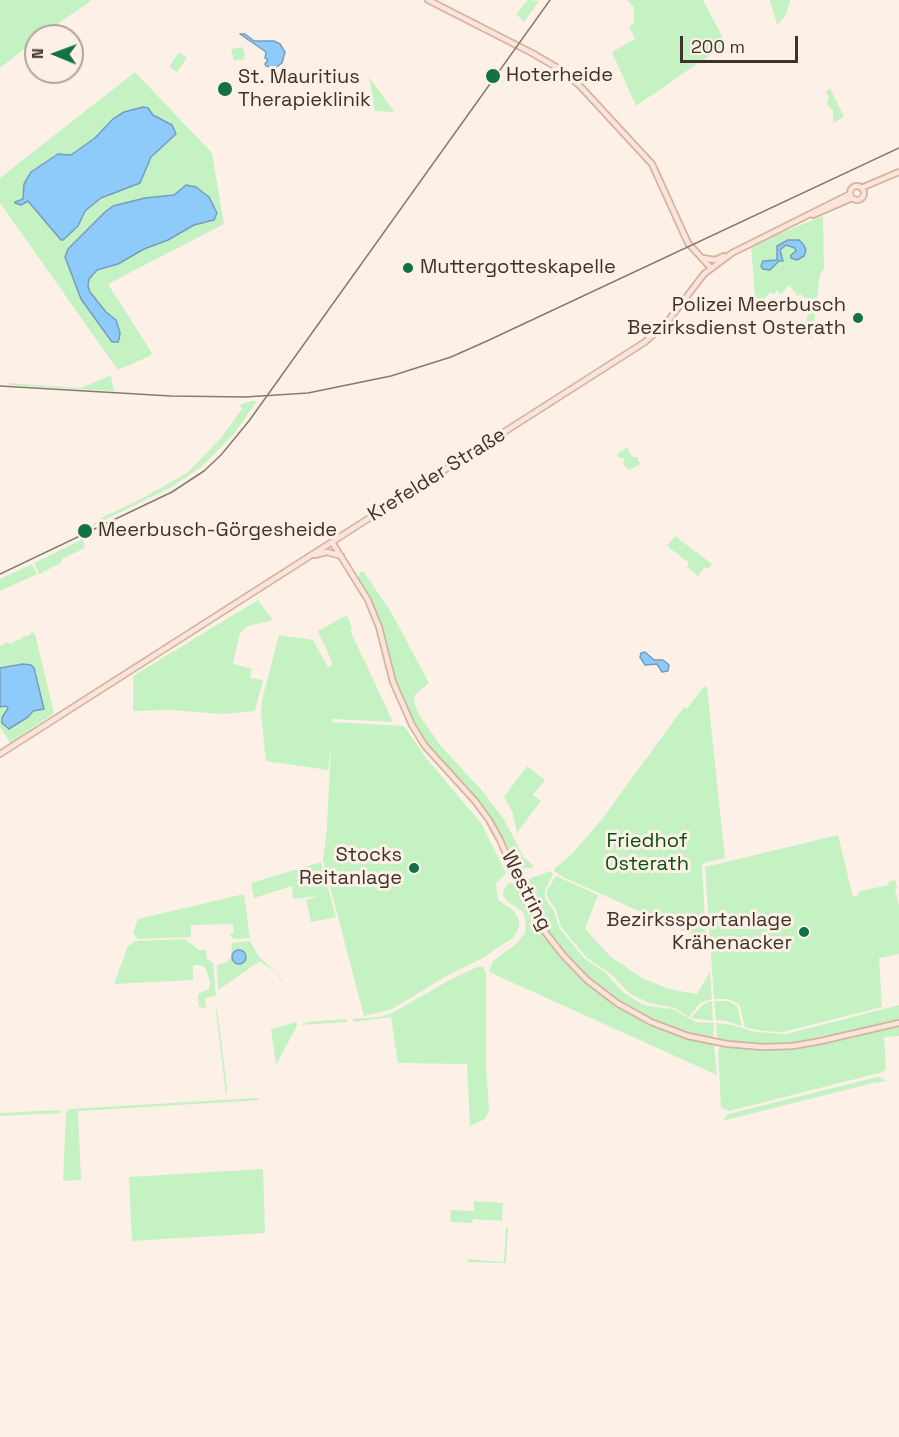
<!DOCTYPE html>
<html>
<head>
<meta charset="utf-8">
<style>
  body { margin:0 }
  #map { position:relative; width:899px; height:1437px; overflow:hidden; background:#fdf1e7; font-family:"Space Grotesk",sans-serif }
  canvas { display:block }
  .north { position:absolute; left:24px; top:24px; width:60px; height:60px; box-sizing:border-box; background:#fdf1e7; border:2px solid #b1a59b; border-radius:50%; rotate:271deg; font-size:16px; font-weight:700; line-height:24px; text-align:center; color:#3e3229 }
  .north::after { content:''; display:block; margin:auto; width:21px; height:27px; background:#137146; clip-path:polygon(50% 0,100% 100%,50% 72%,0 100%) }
  .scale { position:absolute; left:680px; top:36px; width:118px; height:27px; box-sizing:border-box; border:3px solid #3e3229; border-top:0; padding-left:8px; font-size:18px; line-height:21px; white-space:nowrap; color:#3e3229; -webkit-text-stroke:4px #fdf1e7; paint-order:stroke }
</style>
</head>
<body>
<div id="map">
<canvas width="899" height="1437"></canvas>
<div class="north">N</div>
<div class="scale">200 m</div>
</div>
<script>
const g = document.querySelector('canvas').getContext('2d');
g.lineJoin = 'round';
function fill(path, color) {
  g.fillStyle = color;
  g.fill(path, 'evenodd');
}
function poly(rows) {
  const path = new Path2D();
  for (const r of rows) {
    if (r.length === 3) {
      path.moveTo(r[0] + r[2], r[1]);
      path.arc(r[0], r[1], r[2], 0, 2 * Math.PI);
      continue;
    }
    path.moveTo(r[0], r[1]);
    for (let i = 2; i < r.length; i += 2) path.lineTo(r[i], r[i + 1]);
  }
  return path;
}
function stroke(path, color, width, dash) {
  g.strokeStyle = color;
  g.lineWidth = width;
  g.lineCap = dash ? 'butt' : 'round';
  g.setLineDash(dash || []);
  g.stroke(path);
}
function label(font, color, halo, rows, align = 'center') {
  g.font = font + ' "Space Grotesk",sans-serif';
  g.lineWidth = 6;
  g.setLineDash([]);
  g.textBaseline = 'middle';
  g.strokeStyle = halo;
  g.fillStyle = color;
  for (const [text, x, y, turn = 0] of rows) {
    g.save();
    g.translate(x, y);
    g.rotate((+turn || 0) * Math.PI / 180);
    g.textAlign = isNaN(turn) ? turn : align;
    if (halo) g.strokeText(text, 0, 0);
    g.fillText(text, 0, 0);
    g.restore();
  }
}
const green = poly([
  [0,0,92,0,41,36,36,36,36,40,0,68],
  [528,0,539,1,524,22,516,14],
  [627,0,703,0,726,44,636,106,612,52,635,39,629,26,634,24,634,7],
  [770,0,790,0,786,15,777,25],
  [243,47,245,59,234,61,231,49],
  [179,52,187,58,177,72,169,67],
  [135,72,212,153,224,224,108,284,152,353,150,356,118,370,0,203,0,178],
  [143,107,148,108,153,115,165,120,172,139,161,147,148,162,140,183,101,198,85,211,80,223,61,240,28,200,15,201,23,199,25,194,24,184,31,172,61,154,71,155,95,138,113,119,124,112],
  [191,186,204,192,212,222,194,225,168,240,144,249,118,264,97,270,89,279,88,286,90,292,106,312,114,317,112,342,81,299,65,257,68,249,105,212,113,206,145,198,174,195,180,189],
  [369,77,393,110,393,112,375,111],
  [830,88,844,117,833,123,833,111,827,104,829,97,826,92],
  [823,216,824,268,820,275,812,339,800,333,806,324,810,302,800,294,798,296,789,285,781,294,777,290,774,295,770,292,762,302,755,297,751,245],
  [111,375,114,391,9,385,8,383,81,388],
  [251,401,257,401,234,434,201,467,170,488,90,527,99,519,139,500,187,473,221,438,242,409,240,405],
  [627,447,632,457,637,457,640,464,629,470,623,464,625,458,619,458,617,454],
  [675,536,712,564,708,569,705,567,698,576,687,567,689,563,667,546],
  [83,539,85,548,62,559,61,563,39,574,34,563],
  [32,564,37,574,0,591,0,579],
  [360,572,364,572,391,612,429,683,414,696,415,706,421,718,441,746,484,793,505,821,524,858,532,864,533,868,516,868,491,820,430,748,415,726,398,691,379,620,358,577],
  [258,600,273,620,248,626,240,633,233,664,252,669,250,678,263,680,255,711,222,714,170,710,133,711,133,676],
  [347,615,352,628,350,630,393,722,333,719,332,722,404,726,427,759,481,823,506,873,496,883,498,900,514,911,519,920,519,927,514,937,481,959,450,974,392,1009,364,1016,323,860,327,827,331,746,328,770,266,761,261,714,262,700,279,635,313,640,328,667,331,666,332,662,318,631],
  [31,631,35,634,54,713,10,743,0,727,0,707,7,706,5,712,12,729,33,711,42,710,29,664,0,668,0,646,8,642,10,644,16,641,15,639,18,640,23,638,22,636,24,637,31,634],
  [704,686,707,687,725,858,707,862,702,865,706,941,563,877,555,872,554,869,572,854,602,819,684,707,687,709],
  [527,766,545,780,533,795,541,801,517,833,513,813,504,797],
  [838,835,853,897,857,896,860,891,889,885,888,882,895,880,897,888,895,889,899,905,899,954,879,958,882,1007,783,1032,763,1031,745,1027,739,1004,728,999,714,999,705,867],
  [321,862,336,917,311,922,306,900,318,896,293,899,292,886,254,898,251,883],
  [551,871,553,874,545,890,545,899,553,909,560,929,585,959,605,972,623,992,638,1002,648,1006,673,1009,696,1022,714,1023,713,1038,711,1040,680,1031,648,1018,617,1000,578,967,548,931,523,887,526,880],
  [556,876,598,895,585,929,611,957,642,978,669,989,685,992,697,994,710,972,712,999,700,1003,689,1017,675,1008,649,1003,629,993,611,974,587,958,561,927,555,908,547,897,546,892],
  [509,883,512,883,516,885,538,925,583,978,657,1027,714,1045,717,1075,489,972,493,961,516,944,525,933,526,923,523,912,507,901,503,895,504,889],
  [244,894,250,938,234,939,231,937,230,934,234,933,233,924,191,925,191,937,138,939,133,933,138,919],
  [185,939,199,950,206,950,207,959,213,963,216,996,205,998,206,1008,199,1007,198,994,209,989,210,982,205,967,199,965,193,965,193,980,114,984,128,946,136,941],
  [250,941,259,957,278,974,287,988,275,972,260,961,218,990,217,965,227,962,231,957,232,943],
  [477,967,483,967,486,972,486,1065,489,1110,485,1119,470,1126,467,1064,398,1063,391,1017,353,1022,353,1019,381,1017,392,1013,448,981],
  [712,1001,713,1021,691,1018,702,1005],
  [714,1001,728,1001,737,1006,742,1026,726,1021,716,1020],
  [899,1005,899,1021,822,1039,796,1044,758,1045,717,1039,716,1023,733,1025,755,1032,786,1034],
  [217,1008,227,1088,226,1096,216,1011],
  [347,1019,347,1022,300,1025,308,1022],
  [297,1022,297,1026,276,1065,271,1029],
  [899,1025,899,1036,884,1037,886,1069,883,1072,729,1111,721,1107,718,1050,721,1046,767,1049,801,1047],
  [877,1077,882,1078,887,1081,873,1083,722,1121,728,1114],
  [257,1098,260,1100,78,1111,81,1180,63,1181,66,1112,69,1109],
  [58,1110,62,1113,0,1116,0,1113],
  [263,1169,265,1233,132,1241,129,1177],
  [474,1201,503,1203,502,1221,473,1219,472,1223,450,1222,451,1210,474,1211],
  [506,1227,508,1228,506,1263,468,1262,467,1259,504,1262]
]);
const water = poly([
  [240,34,245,34,254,41,274,41,280,44,285,52,282,63,275,68,266,66,265,64,268,60,265,58,266,52,240,34],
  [143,107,148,108,153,115,172,125,176,134,151,157,140,183,101,198,85,211,78,226,63,240,61,240,28,201,21,205,15,203,15,202,23,199,24,184,31,172,58,154,71,155,95,138,113,119,124,112,143,107],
  [186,185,196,187,209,197,217,213,214,220,194,225,168,240,144,249,118,264,97,270,89,279,88,286,90,292,106,312,116,320,120,333,119,339,118,342,112,342,81,299,65,257,68,249,105,212,113,206,145,198,174,195,186,185],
  [788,240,799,240,803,244,806,250,804,256,797,260,791,258,791,255,796,251,795,248,786,245,780,250,783,261,779,261,770,270,763,269,761,266,763,261,777,260,777,246,788,240],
  [645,652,654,660,663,660,667,663,669,665,668,671,662,672,657,664,645,665,640,657,641,653,645,652],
  [23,664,31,665,34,668,44,709,33,711,28,717,9,729,2,723,2,718,8,708,6,706,0,707,0,668,23,664],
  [239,957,7]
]);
const secondary = poly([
  [428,0,532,53,563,71,580,86,652,164,688,243,711,268],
  [857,193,7],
  [861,188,899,172],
  [813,215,852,198],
  [703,258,715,260,724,256],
  [332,542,368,600,379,627,393,682,412,725,425,746,475,801,489,820,500,840,528,904,542,928,563,955,587,980,617,1003,651,1022,688,1036,727,1044,763,1047,793,1046,821,1041,899,1023],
  [315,555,327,552,341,556],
  [0,754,645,342,668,321,704,274,732,253,850,194]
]);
const tram = poly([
  [0,574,172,492,204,471,221,455,249,421,550,0]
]);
const rail = poly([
  [0,386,171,396,245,397,308,393,391,376,451,357,487,341,899,148]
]);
const markers = [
  [493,76,8,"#137146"],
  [225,89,8,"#137146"],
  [408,268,6,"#137146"],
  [858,318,6,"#137146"],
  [85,531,8,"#137146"],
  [414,868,6,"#137146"],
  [804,932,6,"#137146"]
];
const poiNames = [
  ["Hoterheide",506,76],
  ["St. Mauritius",238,78],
  ["Therapieklinik",238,101],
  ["Muttergotteskapelle",420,268],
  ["Polizei Meerbusch",846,306,"right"],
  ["Bezirksdienst Osterath",846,329,"right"],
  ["Meerbusch-Görgesheide",98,531],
  ["Stocks",402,856,"right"],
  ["Reitanlage",402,879,"right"],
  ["Bezirkssportanlage",792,921,"right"],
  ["Krähenacker",792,944,"right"]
];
const streetNames = [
  ["Krefelder Straße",437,475,-32],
  ["Westring",526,891,63]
];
const parkNames = [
  ["Friedhof",647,842],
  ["Osterath",647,865]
];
fill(green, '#c4f2c3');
fill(water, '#8ecbfa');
stroke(water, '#769dbb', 1.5);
stroke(secondary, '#d3b59e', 8);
stroke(secondary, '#fce4dd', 4.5);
stroke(tram, '#867a70', 1.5);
stroke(rail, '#867a70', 1.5);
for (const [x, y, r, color] of markers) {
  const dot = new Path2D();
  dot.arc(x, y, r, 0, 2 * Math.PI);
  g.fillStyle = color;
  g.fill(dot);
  stroke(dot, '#fdf1e7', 2);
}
label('20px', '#3e3229', '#fdf1e7', poiNames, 'left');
label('20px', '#3e3229', '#fdf1e7', streetNames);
label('20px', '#064f10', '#fdf1e7', parkNames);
</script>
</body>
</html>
